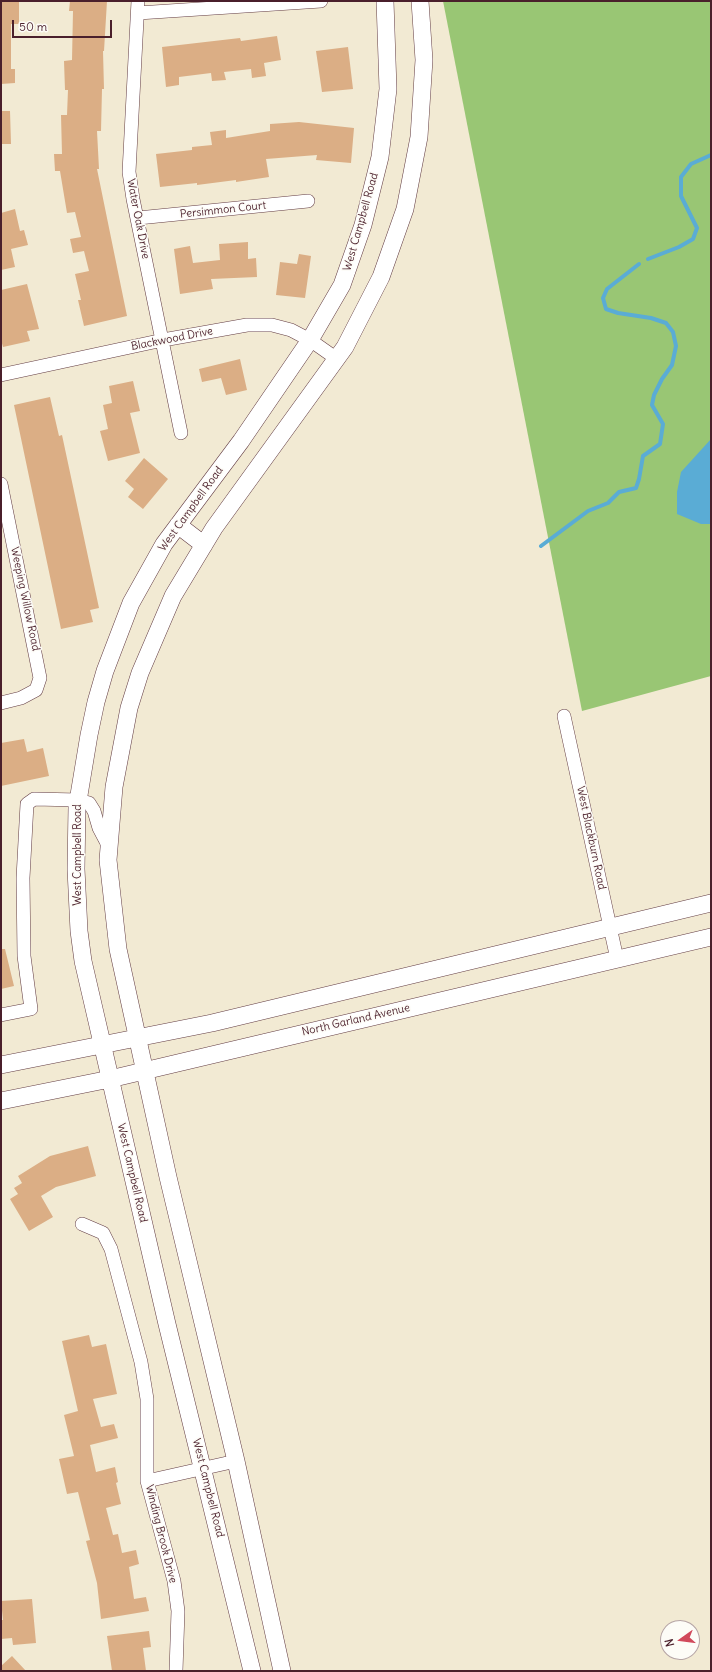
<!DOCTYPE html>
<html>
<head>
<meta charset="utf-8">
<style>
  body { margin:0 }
  #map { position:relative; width:712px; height:1672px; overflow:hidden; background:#f2ead3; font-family:Delius,sans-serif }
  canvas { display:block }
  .frame { position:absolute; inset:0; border:2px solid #4a1f2b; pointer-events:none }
  .north { position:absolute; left:660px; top:1620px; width:40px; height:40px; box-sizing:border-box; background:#fdfcf7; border:1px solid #b5a4a5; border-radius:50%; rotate:256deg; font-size:11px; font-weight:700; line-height:16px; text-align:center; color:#4a1f2b }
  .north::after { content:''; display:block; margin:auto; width:14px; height:18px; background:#d1495b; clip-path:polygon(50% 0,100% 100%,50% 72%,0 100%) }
  .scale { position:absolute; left:12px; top:20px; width:100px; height:18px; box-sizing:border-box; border:2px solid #4a1f2b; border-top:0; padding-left:5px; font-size:12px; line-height:14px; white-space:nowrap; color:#4a1f2b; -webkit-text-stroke:3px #fdfcf7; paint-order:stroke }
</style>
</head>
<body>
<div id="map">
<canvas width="712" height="1672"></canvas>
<div class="frame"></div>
<div class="north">N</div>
<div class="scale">50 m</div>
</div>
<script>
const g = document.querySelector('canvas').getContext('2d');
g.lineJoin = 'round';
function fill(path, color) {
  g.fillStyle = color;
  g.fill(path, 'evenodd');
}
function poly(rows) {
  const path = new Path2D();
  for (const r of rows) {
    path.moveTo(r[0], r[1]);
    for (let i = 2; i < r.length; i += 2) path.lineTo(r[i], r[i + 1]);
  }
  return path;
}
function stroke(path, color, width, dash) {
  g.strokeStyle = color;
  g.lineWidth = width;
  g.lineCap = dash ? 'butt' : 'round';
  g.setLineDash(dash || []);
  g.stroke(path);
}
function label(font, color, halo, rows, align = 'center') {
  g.font = font + ' Delius,sans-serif';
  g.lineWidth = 3;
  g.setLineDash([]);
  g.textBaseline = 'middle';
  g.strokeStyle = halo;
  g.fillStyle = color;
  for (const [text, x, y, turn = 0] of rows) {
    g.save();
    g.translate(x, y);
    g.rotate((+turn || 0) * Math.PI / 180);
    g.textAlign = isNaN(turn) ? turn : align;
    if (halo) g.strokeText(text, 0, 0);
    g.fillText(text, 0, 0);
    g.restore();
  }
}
const green = poly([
  [443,1,711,1,711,676,582,711]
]);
const water = poly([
  [711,439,711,524,701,524,677,514,677,492,681,472]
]);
const stream = poly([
  [648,259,679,247,693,239,697,228,681,196,681,177,691,164,711,155],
  [541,546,588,511,608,503,619,492,636,488,639,479,643,456,660,444,663,424,652,405,654,395,662,379,672,365,676,346,673,332,666,323,651,318,618,313,606,309,603,298,607,289,639,264]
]);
const building = poly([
  [1,1,19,1,19,24,11,24,11,69,15,69,15,83,1,84],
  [70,1,107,1,104,51,103,51,104,89,102,89,101,131,97,131,99,169,97,169,127,316,84,326,78,300,81,300,75,274,89,271,84,251,73,253,70,239,81,237,75,212,67,213,60,171,55,171,54,154,62,154,61,115,67,115,68,90,65,90,64,61,72,60,73,11,69,11],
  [277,36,281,60,264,63,266,76,252,78,251,69,224,72,226,80,212,81,211,73,179,77,179,85,166,87,162,47,240,38,241,41],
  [348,47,353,89,322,92,316,51],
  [1,111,10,111,11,144,1,144],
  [299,122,354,128,351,163,316,160,317,155,266,159,269,177,236,182,236,180,197,185,197,183,160,187,156,154,192,150,192,147,212,145,210,132,226,130,226,138,270,131,270,124],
  [15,209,20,231,24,230,28,245,11,249,15,267,1,270,1,213],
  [248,242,248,259,256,258,257,277,211,279,213,289,180,294,174,249,190,246,193,263,220,260,219,244],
  [299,254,311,256,305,298,276,295,280,262,297,264],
  [27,284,39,329,27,331,30,341,3,347,1,340,1,290],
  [240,359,247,390,226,395,221,378,202,382,199,369],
  [133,381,140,411,130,413,140,453,108,461,100,431,108,429,103,405,112,403,109,386],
  [50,397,59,436,62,435,99,608,90,610,93,622,61,629,14,405],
  [144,458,168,479,143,509,128,497,134,489,125,481],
  [24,739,27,752,43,748,49,776,1,786,1,743],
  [1,949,5,949,14,986,1,989],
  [88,1146,96,1176,56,1187,41,1196,53,1217,29,1231,10,1199,18,1194,14,1188,22,1183,18,1176,50,1156],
  [89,1335,92,1347,106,1344,117,1394,93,1399,101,1427,114,1424,118,1438,90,1445,96,1472,115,1467,118,1482,116,1483,121,1504,106,1508,113,1535,118,1534,122,1553,136,1550,139,1564,129,1567,134,1599,146,1597,149,1611,101,1619,97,1583,86,1541,90,1540,78,1492,67,1494,59,1459,74,1456,64,1415,78,1411,62,1341],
  [32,1599,36,1643,13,1645,12,1638,1,1639,1,1620,3,1620,1,1601],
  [149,1631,151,1647,143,1648,146,1671,112,1671,107,1636],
  [12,1656,26,1671,1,1671,1,1666]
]);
const minor = poly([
  [138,1,129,172,133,199,181,433],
  [138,13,321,1],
  [138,218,308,201],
  [1,375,163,340,247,325,272,325,291,330,310,340,337,359],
  [1,484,40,678,36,690,21,698,1,703],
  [564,716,617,959],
  [1,1015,31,1009,24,956,23,878,27,804,34,799,78,800,89,803,94,811,99,828,109,847],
  [82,1224,103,1233,111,1249,141,1362,147,1399,147,1481,174,1581,178,1611,176,1671],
  [147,1481,236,1461]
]);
const major = poly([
  [178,525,204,545],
  [1,1065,212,1023,711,903],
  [1,1101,110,1079,711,937],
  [252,1671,167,1324,83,961,79,931,76,869,77,807,89,735,96,702,105,671,131,603,164,544,241,441,310,340,342,285,363,225,380,157,388,89,385,1],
  [282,1671,236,1461,168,1177,118,949,108,860,114,787,129,708,140,673,173,596,214,528,345,347,381,277,405,209,419,137,424,60,420,1]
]);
const streetNames = [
  ["Persimmon Court",223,210,-6],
  ["Water Oak Drive",138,219,79],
  ["West Campbell Road",361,222,-74],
  ["Blackwood Drive",172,339,-11],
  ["West Campbell Road",191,509,-54],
  ["Weeping Willow Road",25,599,78],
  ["West Blackburn Road",591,838,78],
  ["West Campbell Road",78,855,-90],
  ["North Garland Avenue",356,1020,-13],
  ["West Campbell Road",132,1173,77],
  ["West Campbell Road",208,1488,76],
  ["Winding Brook Drive",161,1534,76]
];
fill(green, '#99c674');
fill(water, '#5aacd5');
stroke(stream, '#5aacd5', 4);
fill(building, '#dbae85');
stroke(minor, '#633d44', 14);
stroke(major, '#633d44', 18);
stroke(minor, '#fff', 13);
stroke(major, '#fff', 17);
label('11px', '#4a1f2b', '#fdfcf7', streetNames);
</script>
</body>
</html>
